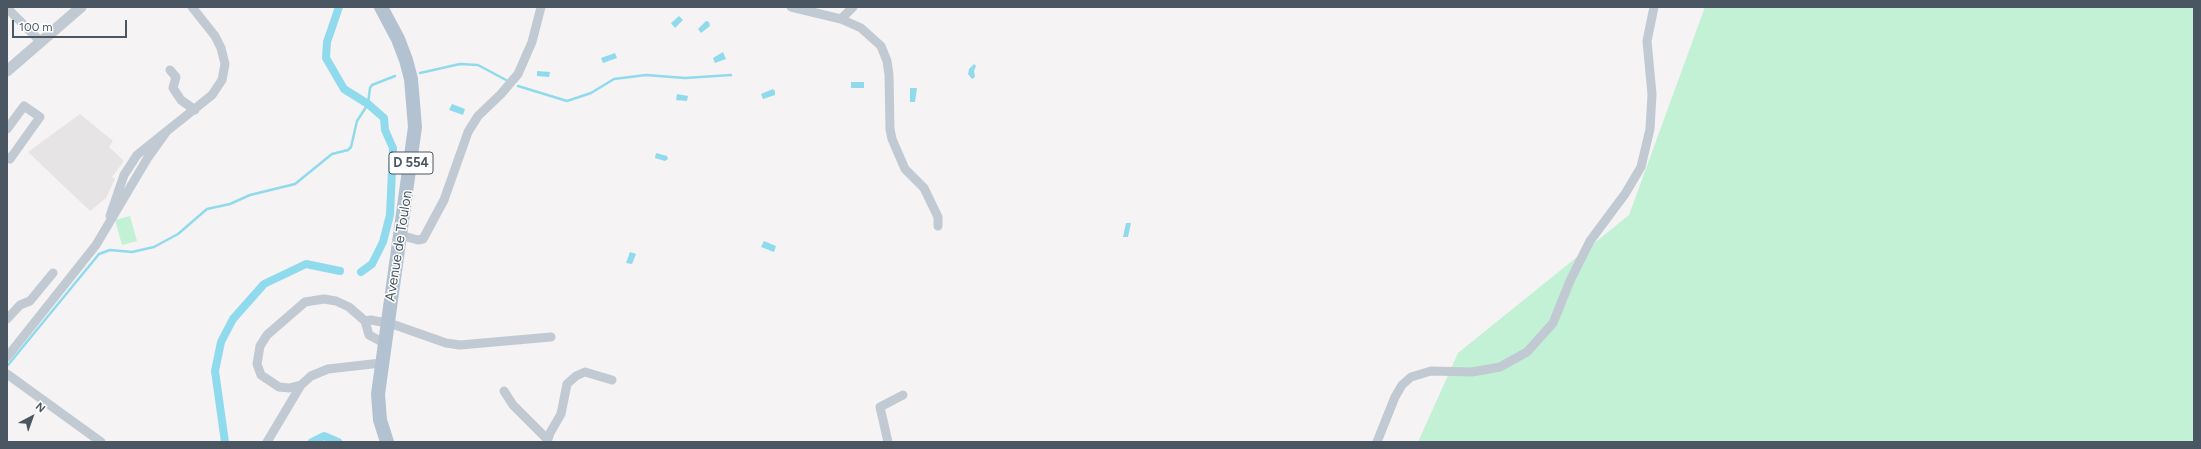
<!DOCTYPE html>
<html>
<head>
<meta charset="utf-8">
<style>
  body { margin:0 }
  #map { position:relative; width:2201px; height:449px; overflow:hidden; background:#f5f3f3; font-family:Figtree,sans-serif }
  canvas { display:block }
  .frame { position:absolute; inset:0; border:8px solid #4a5661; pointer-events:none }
  .north { position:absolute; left:12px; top:397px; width:40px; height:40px; -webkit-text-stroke:3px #fff; paint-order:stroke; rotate:41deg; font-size:11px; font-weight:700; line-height:16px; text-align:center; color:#4a5661 }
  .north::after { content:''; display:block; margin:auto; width:14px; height:18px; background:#4a5661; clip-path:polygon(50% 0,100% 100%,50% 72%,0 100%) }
  .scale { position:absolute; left:12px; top:20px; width:115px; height:18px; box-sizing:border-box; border:2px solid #4a5661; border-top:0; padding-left:5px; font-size:12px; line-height:14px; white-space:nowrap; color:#4a5661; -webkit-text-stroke:3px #fff; paint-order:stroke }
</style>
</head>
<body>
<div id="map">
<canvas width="2201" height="449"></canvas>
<div class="frame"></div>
<div class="north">N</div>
<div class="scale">100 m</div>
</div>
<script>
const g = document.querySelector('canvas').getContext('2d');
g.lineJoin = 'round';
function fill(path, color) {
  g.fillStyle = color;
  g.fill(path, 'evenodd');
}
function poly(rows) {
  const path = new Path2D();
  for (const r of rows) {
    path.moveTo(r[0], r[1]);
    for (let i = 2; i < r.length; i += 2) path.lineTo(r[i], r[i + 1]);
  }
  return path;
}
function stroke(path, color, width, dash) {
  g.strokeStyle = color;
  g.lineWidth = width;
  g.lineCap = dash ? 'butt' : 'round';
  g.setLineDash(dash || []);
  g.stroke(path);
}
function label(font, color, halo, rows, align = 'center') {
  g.font = font + ' Figtree,sans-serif';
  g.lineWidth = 3;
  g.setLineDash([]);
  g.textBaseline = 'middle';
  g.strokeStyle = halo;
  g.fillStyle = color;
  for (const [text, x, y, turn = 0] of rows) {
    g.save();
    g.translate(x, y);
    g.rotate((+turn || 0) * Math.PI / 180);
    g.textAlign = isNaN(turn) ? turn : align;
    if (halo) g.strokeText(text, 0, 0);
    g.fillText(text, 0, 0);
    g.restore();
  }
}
const education = poly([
  [80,114,113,141,109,147,124,161,112,177,115,179,106,198,90,211,28,152]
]);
const green = poly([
  [1705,7,2194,7,2194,442,1418,442,1458,353,1629,215],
  [130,216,137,241,122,245,115,220]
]);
const water = poly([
  [679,16,683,20,675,28,671,23],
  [706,21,709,22,710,26,701,33,698,29],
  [723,52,726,59,715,63,713,58],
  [615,53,617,58,603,63,601,58],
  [974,64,976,66,974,71,975,77,972,79,968,74,969,69],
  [537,71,550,72,549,77,537,76],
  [851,82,864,82,864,88,851,88],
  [910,88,917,88,915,102,910,102],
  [773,89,775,91,775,95,763,99,761,94],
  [677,94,688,96,687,101,676,100],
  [452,104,465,109,463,115,449,110],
  [656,153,667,156,668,159,665,161,655,158],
  [1126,223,1131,223,1128,237,1123,237],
  [764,241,776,246,774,252,761,247],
  [630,252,636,254,632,264,626,263]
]);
const stream = poly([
  [420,73,460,64,478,65,506,80],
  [518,86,567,101,591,93,614,79,646,75,685,78,731,75],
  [8,365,99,254,110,250,132,252,154,247,178,234,207,209,230,204,250,195,295,184,332,154,348,150,351,147,357,121,368,104,370,88,372,85,395,76]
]);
const canal = poly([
  [339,7,327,42,326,58,344,89,368,104,384,118,385,130,393,148,390,215,383,242,372,264,361,272],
  [225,442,215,371,221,342,233,319,264,284,306,264,340,271],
  [312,442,324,436,338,442]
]);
const minor = poly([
  [791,7,841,19,861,28,881,46,887,61,889,75,890,129,892,139,905,169,924,188,938,217,938,226],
  [7,8,41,42],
  [841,19,853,7],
  [170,70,176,77,173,88,181,100,195,110],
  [7,129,24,106,40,117,10,159,7,157],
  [110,216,124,175,137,155,212,95,222,80,225,64,221,48,215,36,192,7],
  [400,235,418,240,423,239,444,200,468,132,478,116,501,94,518,74,532,42,541,7],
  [7,319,20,305,30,301,53,273],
  [365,321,371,320,392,324,446,343,460,345,551,337],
  [365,321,369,335,384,343],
  [7,357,96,245,147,159,167,131],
  [7,374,101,442],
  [301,385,289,388,279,387,261,375,257,364,260,346,267,335,305,302,324,299,336,301,349,307,365,321],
  [504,391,513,405,547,439],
  [267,442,301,385,311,376,328,369,381,363],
  [547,442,550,433,561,414,567,384,576,376,585,372,612,380],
  [888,442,880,407,903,395],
  [1377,442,1395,397,1402,385,1411,377,1431,371,1472,372,1500,367,1527,352,1553,323,1570,281,1590,241,1625,194,1641,167,1650,129,1652,94,1647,41,1654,7]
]);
const tertiary = poly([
  [7,71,81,7]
]);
const primary = poly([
  [381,7,398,39,406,60,411,79,415,127,378,394,380,420,387,442]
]);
const shields = [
  [411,163,44]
];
const shieldNames = [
  ["D 554",411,163]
];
const streetNames = [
  ["Avenue de Toulon",399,246,-81]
];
fill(education, '#e6e4e5');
fill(green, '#c3f1d5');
fill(water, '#90daee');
stroke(stream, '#90daee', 2.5);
stroke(canal, '#90daee', 8);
stroke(minor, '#c1cad2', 9);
stroke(tertiary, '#c1cad2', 11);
stroke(primary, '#b3c2d1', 14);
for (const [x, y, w] of shields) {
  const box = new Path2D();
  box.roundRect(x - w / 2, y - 11, w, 22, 3);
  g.fillStyle = '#fff';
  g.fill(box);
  stroke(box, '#4a5661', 1);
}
label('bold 13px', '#4a5661', null, shieldNames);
label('14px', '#4a5661', '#fff', streetNames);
</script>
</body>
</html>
